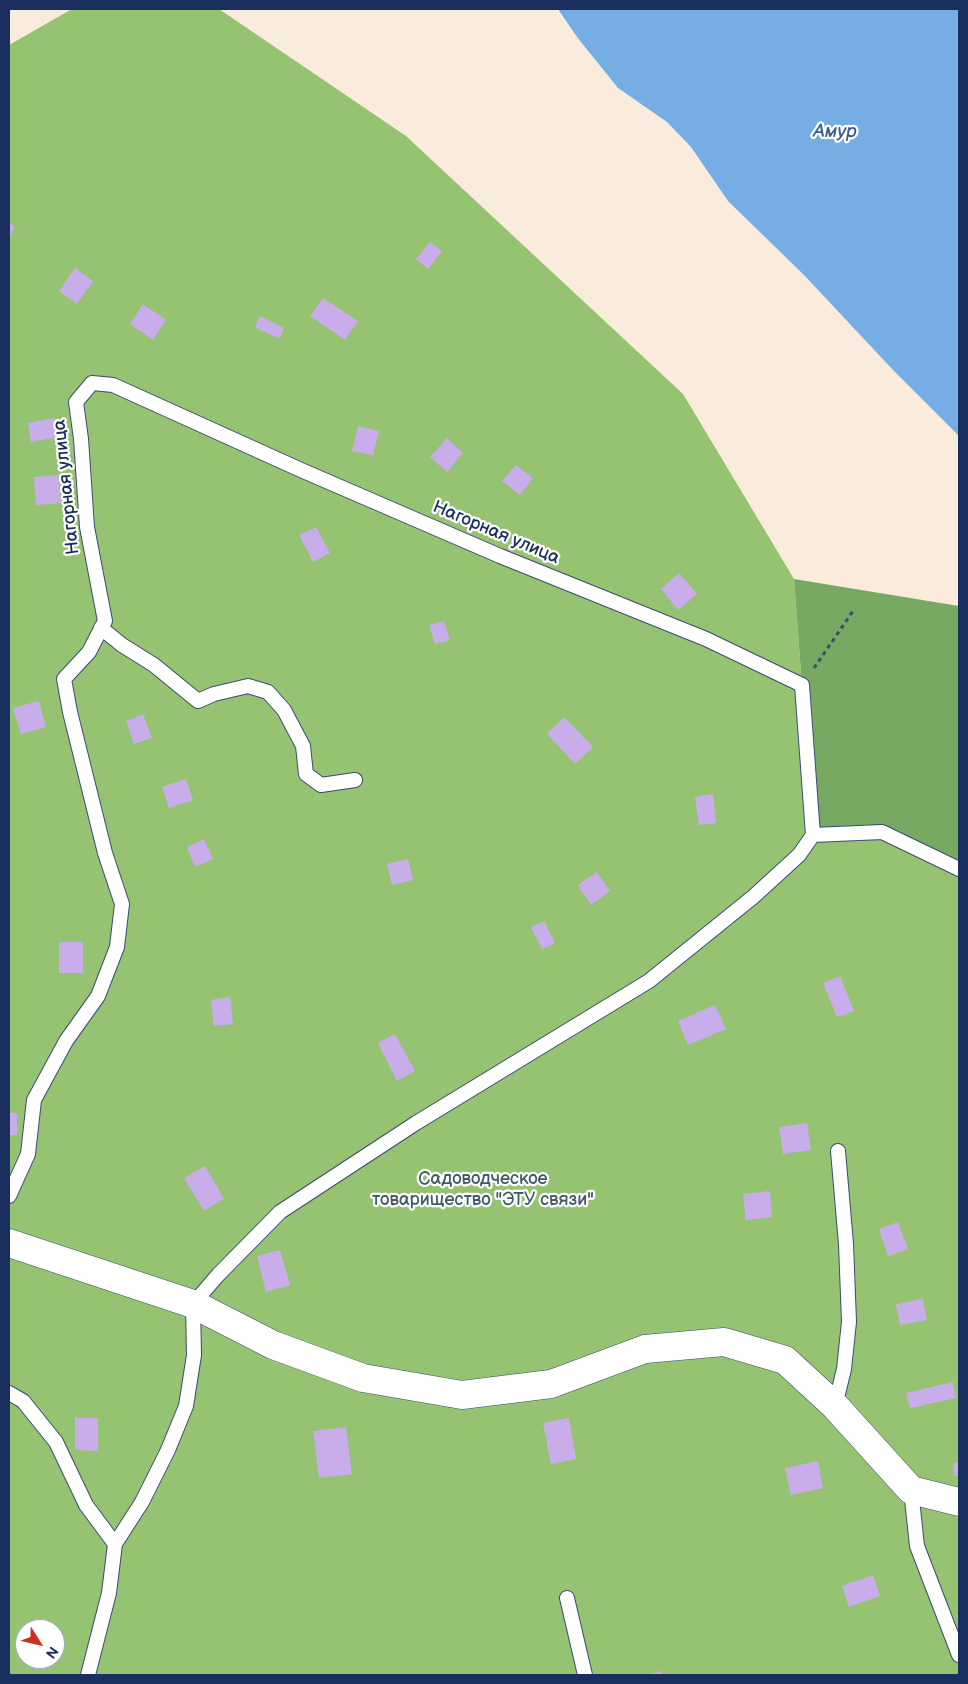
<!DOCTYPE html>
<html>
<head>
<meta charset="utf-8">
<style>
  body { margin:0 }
  #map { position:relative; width:968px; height:1684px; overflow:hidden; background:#f9ecdd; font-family:"Balsamiq Sans",sans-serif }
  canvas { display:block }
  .frame { position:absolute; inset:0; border:10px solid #1b2f5e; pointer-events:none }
  .north { position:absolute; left:15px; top:1619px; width:50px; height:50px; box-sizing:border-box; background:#fff; border:1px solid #a4acbf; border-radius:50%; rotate:126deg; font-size:14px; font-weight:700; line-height:20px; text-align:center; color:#1b2f5e }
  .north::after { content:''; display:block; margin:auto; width:18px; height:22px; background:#c8321e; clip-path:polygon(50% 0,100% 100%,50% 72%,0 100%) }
</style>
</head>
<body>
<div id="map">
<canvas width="968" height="1684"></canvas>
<div class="frame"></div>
<div class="north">N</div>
</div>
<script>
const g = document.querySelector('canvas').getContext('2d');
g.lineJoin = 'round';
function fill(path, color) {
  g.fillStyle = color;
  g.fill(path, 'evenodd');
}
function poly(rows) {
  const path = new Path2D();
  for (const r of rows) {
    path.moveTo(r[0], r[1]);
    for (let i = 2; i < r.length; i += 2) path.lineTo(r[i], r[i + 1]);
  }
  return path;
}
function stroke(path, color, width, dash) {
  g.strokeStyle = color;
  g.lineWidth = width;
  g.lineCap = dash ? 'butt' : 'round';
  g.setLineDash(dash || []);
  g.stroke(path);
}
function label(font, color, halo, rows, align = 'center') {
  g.font = font + ' "Balsamiq Sans",sans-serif';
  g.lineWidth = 4.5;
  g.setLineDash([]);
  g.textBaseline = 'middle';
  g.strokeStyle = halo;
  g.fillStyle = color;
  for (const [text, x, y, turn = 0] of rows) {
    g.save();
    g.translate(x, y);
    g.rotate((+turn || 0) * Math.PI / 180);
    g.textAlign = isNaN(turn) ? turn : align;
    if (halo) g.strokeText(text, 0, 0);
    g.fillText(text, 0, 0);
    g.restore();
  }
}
const green = poly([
  [72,9,219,9,406,136,683,394,794,579,813,834,882,832,959,869,959,1675,9,1675,9,45],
  [25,1629,55,1629,55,1659,25,1659]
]);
const forest = poly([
  [794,579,959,606,959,869,882,832,813,835]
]);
const water = poly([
  [558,9,959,9,959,436,893,370,804,275,728,201,691,147,667,122,618,88,577,37]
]);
const building = poly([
  [9,223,15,227,9,237],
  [430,242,442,251,428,269,416,259],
  [75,268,93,281,77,304,59,291],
  [323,298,358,321,345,340,310,316],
  [143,304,166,320,153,340,130,324],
  [260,316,284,328,279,339,255,327],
  [54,418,58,437,31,442,28,423],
  [358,426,379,431,373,455,352,451],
  [447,438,463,453,447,472,430,457],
  [516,465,533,478,520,495,502,481],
  [58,475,61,503,36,505,34,477],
  [316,527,330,553,313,562,299,535],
  [679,573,697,594,678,610,661,589],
  [444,621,450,640,435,644,429,625],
  [39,701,46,727,21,734,13,708],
  [143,714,152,738,134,744,126,721],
  [564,717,593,747,575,764,547,734],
  [186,779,193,800,169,808,162,787],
  [713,794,716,823,699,825,695,797],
  [204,839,213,859,195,867,187,847],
  [408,859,413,880,392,885,387,864],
  [597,872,610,891,591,905,578,885],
  [544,921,555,943,542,949,531,927],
  [59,942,83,942,83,973,59,973],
  [840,976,854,1011,837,1017,823,983],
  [230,997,233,1024,214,1026,211,1000],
  [715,1005,726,1029,688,1045,678,1021],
  [395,1034,415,1071,397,1081,378,1043],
  [9,1113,17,1113,17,1135,9,1135],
  [807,1123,811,1150,783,1154,779,1127],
  [205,1166,224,1199,204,1211,184,1178],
  [770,1191,772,1217,746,1220,743,1194],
  [898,1222,908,1249,888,1256,879,1229],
  [280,1250,290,1285,266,1292,257,1256],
  [923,1299,927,1320,900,1325,896,1304],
  [953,1382,956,1398,910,1408,906,1393],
  [75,1418,98,1418,98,1451,75,1450],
  [569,1418,576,1459,551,1464,543,1423],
  [346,1427,352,1474,319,1478,313,1431],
  [818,1461,823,1488,791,1495,785,1468],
  [959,1462,959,1475,954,1476,953,1463],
  [873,1575,880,1596,849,1607,842,1586],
  [661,1671,662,1675,647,1675]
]);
const path = poly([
  [814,668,853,611]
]);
const service = poly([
  [101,628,122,645,154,665,198,701,214,694,248,686,268,692,284,710,303,746,306,774,321,785,355,780],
  [813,835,882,832,959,869],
  [9,1196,28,1154,34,1100,66,1041,98,996,117,947,122,904,105,853,70,712,64,679,89,652,105,621,87,527,81,439,76,402,92,383,113,385,301,470,500,556,706,639,802,685,813,835,799,855,753,897,649,981,416,1123,280,1212,218,1275,193,1304,194,1355,186,1406,168,1450,142,1502,115,1544],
  [9,1393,23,1401,56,1442,86,1505,115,1544,109,1593,88,1675],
  [835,1406,844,1369,849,1322,846,1244,838,1151],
  [911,1490,917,1546,959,1655],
  [567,1598,585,1675]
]);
const minor = poly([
  [9,1243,193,1304,273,1345,363,1378,462,1395,551,1384,645,1349,724,1342,785,1360,835,1406,911,1490,959,1502]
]);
const streetNames = [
  ["Нагорная улица",67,487,-96],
  ["Нагорная улица",496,533,23]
];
const parkNames = [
  ["Садоводческое",483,1179],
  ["товарищество \"ЭТУ связи\"",483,1200]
];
const waterNames = [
  ["Амур",835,132]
];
fill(green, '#96c371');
fill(forest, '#78a963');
fill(water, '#77ade5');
fill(building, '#c9adea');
stroke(service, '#3c4b71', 16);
stroke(minor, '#3c4b71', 29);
stroke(path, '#3c4b71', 3, [4, 4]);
stroke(service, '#fff', 14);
stroke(minor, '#fff', 28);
label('18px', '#1b2f5e', '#fff', streetNames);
label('18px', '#405b64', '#fff', parkNames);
label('italic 19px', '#3b5b8d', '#fff', waterNames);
</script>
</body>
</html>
